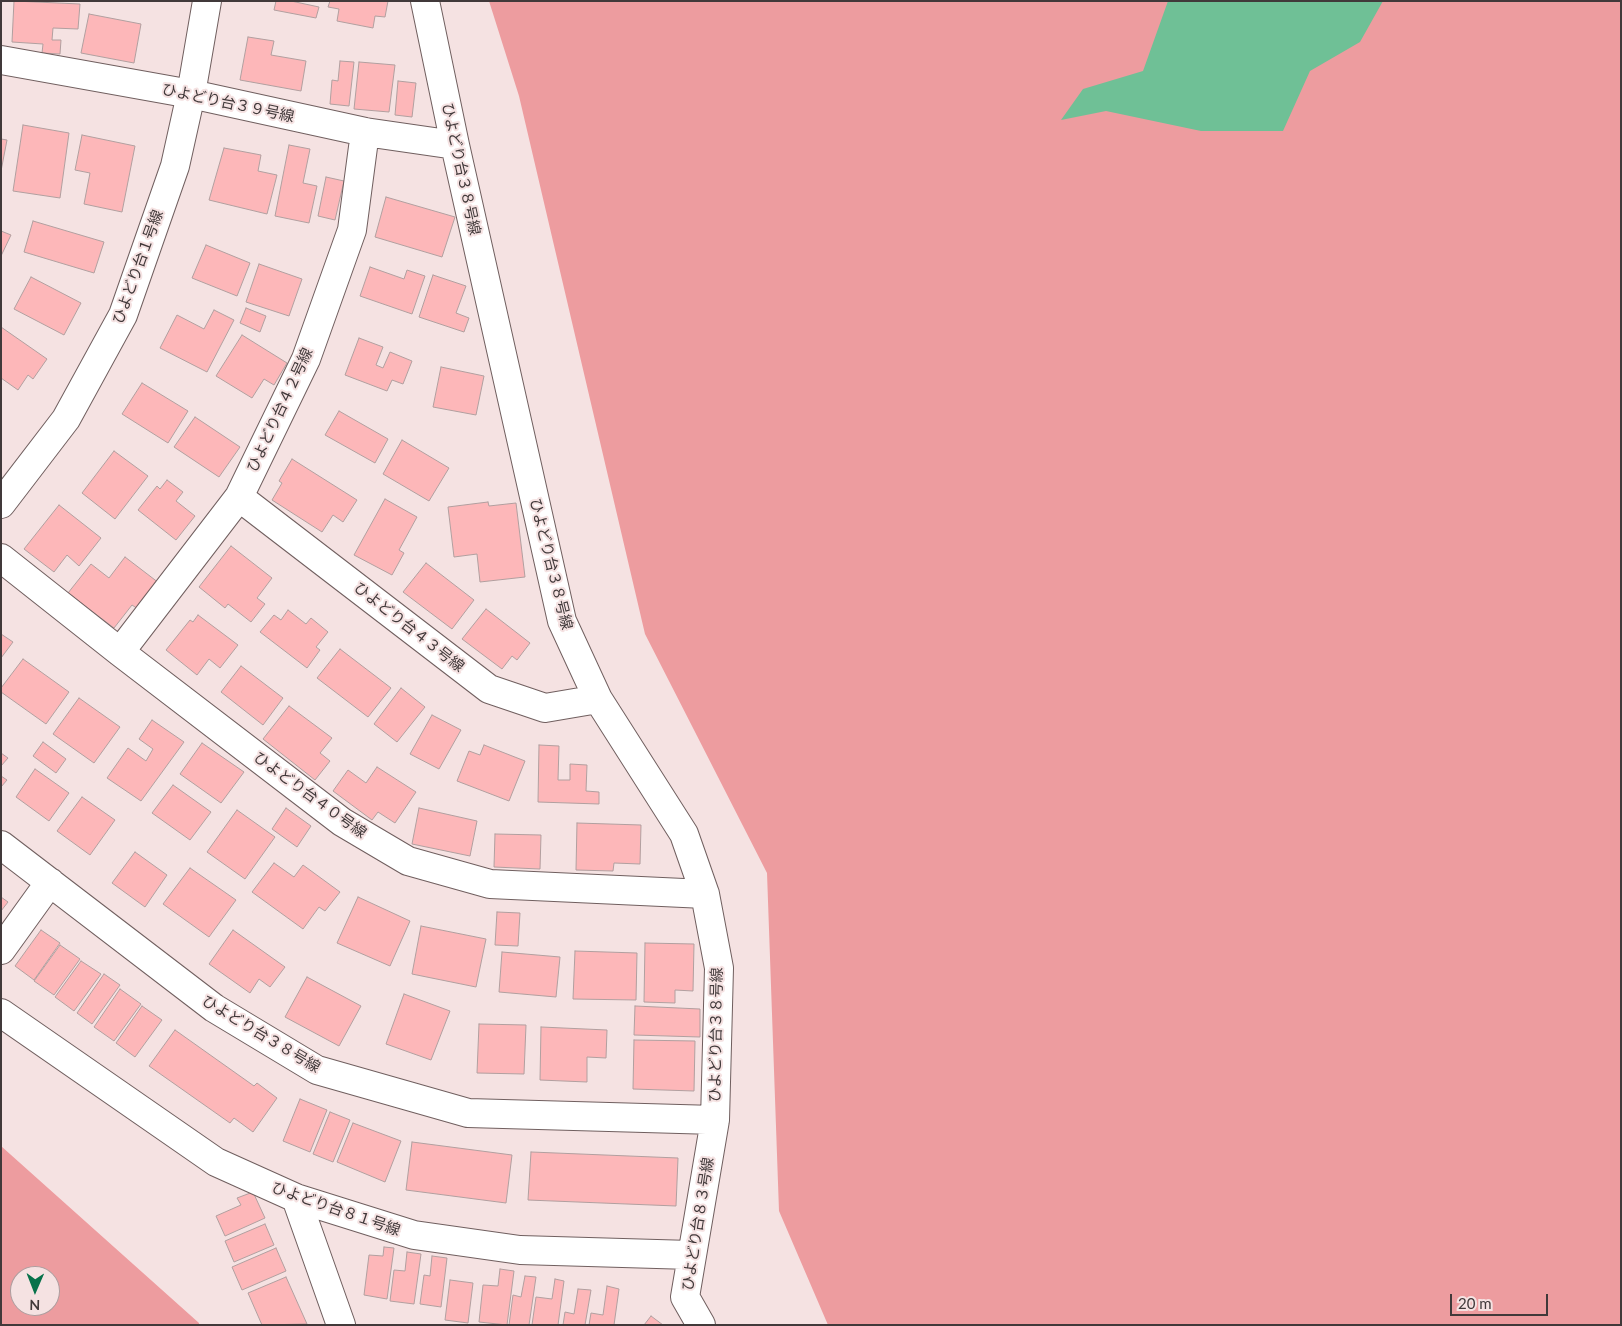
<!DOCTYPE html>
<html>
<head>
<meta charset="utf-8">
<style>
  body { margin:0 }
  #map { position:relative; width:1622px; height:1326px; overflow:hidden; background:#f5e2e2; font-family:Lato,sans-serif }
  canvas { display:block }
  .frame { position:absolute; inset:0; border:2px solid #41393a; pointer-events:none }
  .north { position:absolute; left:10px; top:1266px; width:50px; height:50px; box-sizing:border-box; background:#f5e2e2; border:1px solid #ad9e9f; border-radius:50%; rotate:181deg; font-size:14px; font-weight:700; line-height:20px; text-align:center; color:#41393a }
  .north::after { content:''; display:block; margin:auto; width:18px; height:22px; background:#07724a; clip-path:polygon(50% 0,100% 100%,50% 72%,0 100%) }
  .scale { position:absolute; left:1450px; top:1294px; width:98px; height:22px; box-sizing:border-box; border:2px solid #41393a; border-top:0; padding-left:6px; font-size:15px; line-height:18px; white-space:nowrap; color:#41393a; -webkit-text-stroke:4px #f5e2e2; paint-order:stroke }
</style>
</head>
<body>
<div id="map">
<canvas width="1622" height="1326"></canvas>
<div class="frame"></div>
<div class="north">N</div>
<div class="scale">20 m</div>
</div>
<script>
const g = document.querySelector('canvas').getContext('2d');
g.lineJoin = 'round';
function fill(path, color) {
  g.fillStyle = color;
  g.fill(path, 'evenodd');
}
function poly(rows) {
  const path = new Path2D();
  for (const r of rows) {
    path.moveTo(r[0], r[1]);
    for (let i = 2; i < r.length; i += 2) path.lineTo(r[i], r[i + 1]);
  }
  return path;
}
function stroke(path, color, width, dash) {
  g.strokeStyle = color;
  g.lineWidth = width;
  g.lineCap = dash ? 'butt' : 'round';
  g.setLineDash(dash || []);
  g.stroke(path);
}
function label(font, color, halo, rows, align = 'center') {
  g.font = font + ' Lato,"Noto Sans JP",sans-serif';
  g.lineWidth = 4;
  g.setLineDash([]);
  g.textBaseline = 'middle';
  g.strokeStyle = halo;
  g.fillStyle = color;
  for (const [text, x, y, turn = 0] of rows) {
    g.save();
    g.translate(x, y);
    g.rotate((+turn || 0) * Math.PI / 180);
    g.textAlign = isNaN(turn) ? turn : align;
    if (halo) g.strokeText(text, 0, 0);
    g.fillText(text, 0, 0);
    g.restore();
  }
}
const green = poly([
  [489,1,1621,1,1621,1325,828,1325,779,1211,767,873,645,634,519,96],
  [1,1146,199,1323,199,1325,1,1325],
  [20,1276,50,1276,50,1306,20,1306]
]);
const water = poly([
  [1168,1,1383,1,1360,42,1310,71,1283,131,1201,131,1106,111,1061,120,1083,89,1143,71]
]);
const building = poly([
  [14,1,80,4,78,29,53,28,52,40,61,40,60,54,42,53,43,44,12,42,14,1],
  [276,1,291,1,319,7,316,18,274,10,276,1],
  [330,1,388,1,385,17,375,16,373,28,337,21,339,9,328,7,330,1],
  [89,14,141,24,134,63,81,53,89,14],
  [248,37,274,41,271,55,306,61,301,91,240,80,248,37],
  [340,61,354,62,349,106,330,104,332,80,338,81,340,61],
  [359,62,395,65,389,112,354,109,359,62],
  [398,81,416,83,412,117,395,115,398,81],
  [23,125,69,133,60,198,13,191,23,125],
  [82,135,135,146,122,212,84,204,90,173,75,170,82,135],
  [1,139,7,140,1,171,1,139],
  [289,145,310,149,303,183,317,186,309,223,275,216,289,145],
  [224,148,261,155,258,171,277,175,267,214,209,200,224,148],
  [326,177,344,181,335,220,318,216,326,177],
  [386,197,455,217,442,257,375,237,386,197],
  [33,221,104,242,94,273,24,252,33,221],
  [1,231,11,235,1,256,1,231],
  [206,245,250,263,237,296,192,278,206,245],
  [259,264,302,279,289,316,246,302,259,264],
  [370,267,404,279,407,270,425,276,412,314,360,296,370,267],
  [433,275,466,286,456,313,469,318,464,332,419,317,433,275],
  [31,277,81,303,64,335,14,309,31,277],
  [246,308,266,316,260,332,240,323,246,308],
  [214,310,234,320,207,372,160,348,177,315,204,329,214,310],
  [1,327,47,359,33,379,28,375,18,390,1,378,1,327],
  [242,335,287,363,274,385,264,379,252,398,216,376,242,335],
  [359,338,383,347,376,365,383,368,390,352,412,361,403,384,392,380,387,391,345,375,359,338],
  [441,367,484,376,476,415,433,407,441,367],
  [142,383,188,411,168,443,122,414,142,383],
  [339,411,388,439,375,463,325,435,339,411],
  [195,417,240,447,219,477,174,447,195,417],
  [402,440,449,468,429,501,383,474,402,440],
  [114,451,148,476,115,519,82,493,114,451],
  [292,459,357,500,343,522,333,515,322,532,272,500,282,483,279,481,292,459],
  [167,480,183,492,176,501,195,516,176,540,138,510,157,486,160,489,167,480],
  [385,499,417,517,399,550,404,553,392,575,354,555,385,499],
  [488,502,489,506,516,503,525,577,480,582,477,554,454,557,448,507,488,502],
  [59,505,101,538,79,566,67,555,54,572,24,549,59,505],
  [231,546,272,578,257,598,265,604,251,622,228,604,225,608,199,587,231,546],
  [125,557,159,583,138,609,132,605,114,628,68,593,91,564,109,578,125,557],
  [426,563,474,600,452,629,403,592,426,563],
  [486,609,530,643,517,660,512,656,502,669,462,639,486,609],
  [288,610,306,624,311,618,328,632,316,647,320,650,307,668,260,632,274,615,281,620,288,610],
  [198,615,238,645,220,668,209,659,197,675,166,650,190,620,193,622,198,615],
  [1,634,13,642,1,658,1,634],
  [340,649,391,688,368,717,317,678,340,649],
  [23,659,69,692,46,724,1,692,1,688,23,659],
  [241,666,283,698,263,725,221,692,241,666],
  [401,688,425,707,397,742,374,724,401,688],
  [79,698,120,727,94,763,53,734,79,698],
  [289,706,332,738,320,753,330,761,315,780,263,739,289,706],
  [432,715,461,730,439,769,410,754,432,715],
  [152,720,184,742,141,801,107,778,128,748,146,761,153,749,139,739,152,720],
  [43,742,66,759,56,773,33,756,43,742],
  [202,743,244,772,221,803,180,774,202,743],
  [484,745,525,761,509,801,457,781,469,751,480,755,484,745],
  [539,745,559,746,558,780,570,780,570,764,587,765,586,791,599,792,599,804,538,802,539,745],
  [1,753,8,758,1,766,1,753],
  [377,767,416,792,395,823,378,812,372,820,333,791,348,770,366,783,377,767],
  [35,769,69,793,49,821,16,797,35,769],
  [1,776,7,780,1,787,1,776],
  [173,785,211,812,190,840,152,813,173,785],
  [82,797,115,820,90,855,57,831,82,797],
  [286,808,311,826,297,847,272,829,286,808],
  [419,808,477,821,470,856,412,844,419,808],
  [237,810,275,837,245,879,207,852,237,810],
  [577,823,641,825,640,864,614,863,613,871,576,870,577,823],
  [495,834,541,835,540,869,494,867,495,834],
  [135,852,167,875,145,907,112,883,135,852],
  [274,863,294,877,303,865,340,892,325,911,319,907,303,929,252,892,274,863],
  [190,868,236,900,209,937,163,904,190,868],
  [1,897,8,902,1,911,1,897],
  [358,897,410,921,390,966,337,943,358,897],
  [497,912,520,913,518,946,495,945,497,912],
  [421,926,486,939,476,987,412,974,421,926],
  [41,930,60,943,34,980,15,966,41,930],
  [233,930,285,967,270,987,259,979,250,993,209,964,233,930],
  [645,943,694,944,693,991,675,990,675,1003,644,1002,645,943],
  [60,945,80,959,54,995,34,981,60,945],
  [575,951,637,953,636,1000,573,999,575,951],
  [502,952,560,957,556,997,499,992,502,952],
  [81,961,101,974,74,1011,55,997,81,961],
  [104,974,120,985,92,1024,77,1013,104,974],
  [307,977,361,1006,339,1046,285,1017,307,977],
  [120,989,141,1004,114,1041,94,1027,120,989],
  [404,994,450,1011,431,1060,386,1044,404,994],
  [142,1006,162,1020,135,1057,116,1043,142,1006],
  [635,1006,700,1009,700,1037,634,1035,635,1006],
  [479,1024,526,1025,524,1074,477,1073,479,1024],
  [541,1027,607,1030,606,1058,587,1057,587,1082,540,1080,541,1027],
  [175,1030,254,1086,257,1083,277,1098,253,1132,234,1118,230,1123,149,1066,175,1030],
  [634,1040,695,1041,694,1091,633,1089,634,1040],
  [300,1099,327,1110,310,1152,283,1141,300,1099],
  [330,1112,350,1120,333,1162,313,1154,330,1112],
  [353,1123,401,1141,385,1182,337,1162,353,1123],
  [412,1142,512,1155,506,1203,406,1190,412,1142],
  [531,1152,678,1158,676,1206,528,1200,531,1152],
  [253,1192,265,1218,225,1236,216,1216,241,1205,237,1198,253,1192],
  [265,1224,274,1245,234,1262,225,1241,265,1224],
  [384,1247,394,1248,387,1299,364,1295,369,1255,383,1256,384,1247],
  [276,1248,286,1271,242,1290,232,1267,276,1248],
  [407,1252,421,1254,414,1304,390,1301,394,1270,405,1271,407,1252],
  [432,1256,447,1258,441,1307,420,1304,424,1275,430,1276,432,1256],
  [500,1269,514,1271,507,1325,479,1322,483,1285,498,1286,500,1269],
  [525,1276,536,1277,529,1325,509,1325,513,1295,521,1297,525,1276],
  [286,1277,307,1324,262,1325,248,1293,286,1277],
  [555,1279,564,1281,558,1325,532,1325,536,1297,552,1299,555,1279],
  [450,1280,473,1283,468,1323,445,1320,450,1280],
  [607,1286,619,1289,614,1325,589,1325,591,1313,603,1315,607,1286],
  [578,1289,591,1290,585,1325,563,1325,565,1312,574,1314,578,1289],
  [651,1316,663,1325,644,1325,651,1316]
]);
const minor = poly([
  [1,60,191,94,365,132,455,145],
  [239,497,489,689,545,708,598,699],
  [1,558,120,652,342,822,408,861,490,884,705,894],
  [120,652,239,497,306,359,352,230,365,132],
  [1,845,214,1008,317,1070,468,1113,715,1120,719,968,705,894,684,834,598,699,562,621,455,145,425,1],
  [1,950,50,882],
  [1,1013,216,1162,296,1198,414,1235,520,1250,691,1255],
  [296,1198,341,1325],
  [701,1325,685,1297,715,1120]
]);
const tertiary = poly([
  [1,504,66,419,123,315,175,166,191,94,207,1]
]);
const streetNames = [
  ["ひよどり台３９号線",228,103,12],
  ["ひよどり台３８号線",461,169,78],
  ["ひよどり台１号線",138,267,-70],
  ["ひよどり台４２号線",280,410,-65],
  ["ひよどり台３８号線",551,564,76],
  ["ひよどり台４３号線",409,627,38],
  ["ひよどり台４０号線",310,795,36],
  ["ひよどり台３８号線",261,1034,31],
  ["ひよどり台３８号線",716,1035,-89],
  ["ひよどり台８１号線",336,1209,19],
  ["ひよどり台８３号線",698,1224,-81]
];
fill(green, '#ed9c9f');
fill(water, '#6fc096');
fill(building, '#fdb7b9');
stroke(building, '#b19f9f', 1);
stroke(minor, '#705f5f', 30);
stroke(tertiary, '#705f5f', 30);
stroke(minor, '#fff', 28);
stroke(tertiary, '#fff', 28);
label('15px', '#41393a', '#f5e2e2', streetNames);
</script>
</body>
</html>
